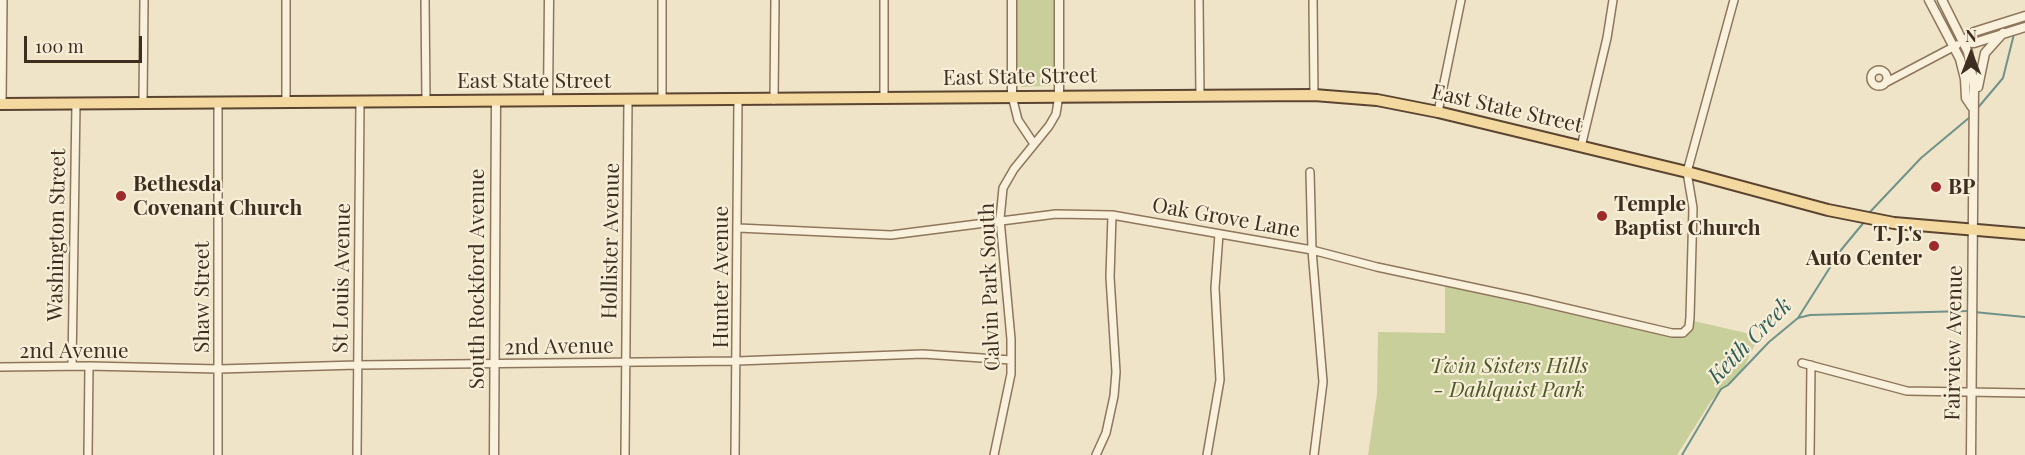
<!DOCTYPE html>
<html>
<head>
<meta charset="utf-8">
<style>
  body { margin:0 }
  #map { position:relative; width:2025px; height:455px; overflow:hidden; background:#f0e4c8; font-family:"Playfair Display",serif }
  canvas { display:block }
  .north { position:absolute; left:1941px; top:24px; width:60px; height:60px; -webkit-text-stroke:4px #f7eed8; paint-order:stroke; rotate:0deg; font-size:16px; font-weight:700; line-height:24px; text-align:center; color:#3d2e20 }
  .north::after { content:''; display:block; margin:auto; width:21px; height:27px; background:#3d2e20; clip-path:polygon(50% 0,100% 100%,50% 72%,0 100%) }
  .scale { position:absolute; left:24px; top:36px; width:118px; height:27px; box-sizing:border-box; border:3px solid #3d2e20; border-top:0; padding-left:8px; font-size:18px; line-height:21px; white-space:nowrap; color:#3d2e20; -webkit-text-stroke:4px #f7eed8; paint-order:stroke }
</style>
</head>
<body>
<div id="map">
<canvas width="2025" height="455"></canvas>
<div class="north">N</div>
<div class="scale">100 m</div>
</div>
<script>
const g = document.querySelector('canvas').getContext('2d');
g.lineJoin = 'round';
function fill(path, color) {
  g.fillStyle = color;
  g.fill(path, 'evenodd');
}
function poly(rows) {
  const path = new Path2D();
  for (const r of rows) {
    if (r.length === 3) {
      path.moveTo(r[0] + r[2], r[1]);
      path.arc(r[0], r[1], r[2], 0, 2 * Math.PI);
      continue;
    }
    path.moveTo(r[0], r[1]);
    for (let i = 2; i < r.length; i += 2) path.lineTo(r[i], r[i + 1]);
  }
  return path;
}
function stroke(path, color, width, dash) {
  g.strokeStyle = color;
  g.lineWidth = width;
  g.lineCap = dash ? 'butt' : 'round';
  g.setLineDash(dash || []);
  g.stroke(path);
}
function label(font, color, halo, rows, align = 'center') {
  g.font = font + ' "Playfair Display",serif';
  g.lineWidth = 4.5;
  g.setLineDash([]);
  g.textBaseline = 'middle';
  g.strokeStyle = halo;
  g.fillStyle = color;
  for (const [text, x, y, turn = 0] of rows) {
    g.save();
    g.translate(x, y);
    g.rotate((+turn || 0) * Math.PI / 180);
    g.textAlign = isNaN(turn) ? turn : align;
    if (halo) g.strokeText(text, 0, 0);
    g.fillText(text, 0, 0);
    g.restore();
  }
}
const green = poly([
  [1017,0,1054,0,1054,77,1050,86,1022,87,1017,83],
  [1445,286,1675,338,1686,337,1694,321,1746,333,1756,342,1744,368,1711,401,1677,455,1368,455,1377,394,1378,332,1445,333]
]);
const stream = poly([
  [1976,110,2003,78,2014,34],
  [1869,213,1921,158,1970,117],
  [1974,312,2025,317],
  [1798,318,1810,315,1968,311],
  [1682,455,1721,389,1728,385,1769,342,1798,318,1841,250,1865,221]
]);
const minor = poly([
  [286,0,286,102],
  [425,0,426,101],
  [662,0,662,99],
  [1199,0,1200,96],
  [1313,0,1314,95],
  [1879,78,8],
  [1885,83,1957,45],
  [1012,96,1018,120,1034,144],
  [884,99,884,0],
  [774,100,775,0],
  [143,103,144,0],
  [218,103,218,455],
  [2,104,3,0],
  [1438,112,1461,0],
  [1581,147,1607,38,1613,0],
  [1310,172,1312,250,1323,382,1314,455],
  [738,228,891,235,1056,214,1112,215,1312,250,1377,267,1527,299,1672,333,1683,333,1689,327,1690,317,1693,208,1687,172,1734,0],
  [1802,363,1907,391,2025,393],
  [72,366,76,104],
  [0,367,89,366,219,369,357,365,737,361,923,354,1011,360],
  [88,455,89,366],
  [357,455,360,101],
  [625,455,628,100],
  [735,455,738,100],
  [994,455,1011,374,1011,339,1000,219,1003,188,1014,169,1049,126,1056,114,1059,95],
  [1096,455,1106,433,1114,396,1116,372,1110,277,1112,215],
  [1207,455,1220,380,1215,288,1219,234],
  [1810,455,1811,365]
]);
const tertiary = poly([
  [1012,0,1012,96],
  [1059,0,1059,95],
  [1929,0,1960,59,1965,79,1966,98,1972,107],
  [1942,0,1968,52,1974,86,1971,455],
  [1963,42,1974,32,2025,16],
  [1963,42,1974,43,2025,27],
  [1978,87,1985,53,2003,33],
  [548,101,549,0],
  [494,455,496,102]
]);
const primary = poly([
  [0,104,1314,95,1377,100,1438,112,1687,172,1828,210,1894,223,2025,234]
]);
const markers = [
  [1936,187,6,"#9e2a2b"],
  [121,196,6,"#9e2a2b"],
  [1602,216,6,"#9e2a2b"],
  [1934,246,6,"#9e2a2b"]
];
const streetNames = [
  ["East State Street",1020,77,-1],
  ["East State Street",534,81],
  ["East State Street",1507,109,13],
  ["Oak Grove Lane",1226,218,10],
  ["Washington Street",57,235,-89],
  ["Hollister Avenue",611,241,-89],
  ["Hunter Avenue",721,277,-90],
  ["St Louis Avenue",342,278,-89],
  ["South Rockford Avenue",477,279,-90],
  ["Calvin Park South",990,287,-92],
  ["Shaw Street",202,297,-90],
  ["Fairview Avenue",1954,343,-89],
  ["2nd Avenue",559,347,-1],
  ["2nd Avenue",74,351]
];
const poiNames = [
  ["Bethesda",133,184],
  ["Covenant Church",133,208],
  ["BP",1948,187],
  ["Temple",1614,204],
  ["Baptist Church",1614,228],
  ["T. J.'s",1922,234,"right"],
  ["Auto Center",1922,258,"right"]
];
const parkNames = [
  ["Twin Sisters Hills",1509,366],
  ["- Dahlquist Park",1509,390]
];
const waterNames = [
  ["Keith Creek",1750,341,-46]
];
fill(green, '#c9cf9b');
stroke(stream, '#6f938a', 2);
stroke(minor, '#8d765c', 10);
stroke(tertiary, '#8d765c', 11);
stroke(primary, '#5b4430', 14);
stroke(minor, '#faf1dc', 7);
stroke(tertiary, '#faf1dc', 8);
stroke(primary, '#f3d9a0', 10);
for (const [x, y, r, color] of markers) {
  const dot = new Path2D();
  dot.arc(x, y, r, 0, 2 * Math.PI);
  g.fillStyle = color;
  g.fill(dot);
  stroke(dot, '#f7eed8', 2);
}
label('21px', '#3d2e20', '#f7eed8', streetNames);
label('bold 21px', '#3d2e20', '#f7eed8', poiNames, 'left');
label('italic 21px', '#4d5a26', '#f7eed8', parkNames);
label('italic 22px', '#2f5d5a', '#f7eed8', waterNames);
</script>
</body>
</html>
